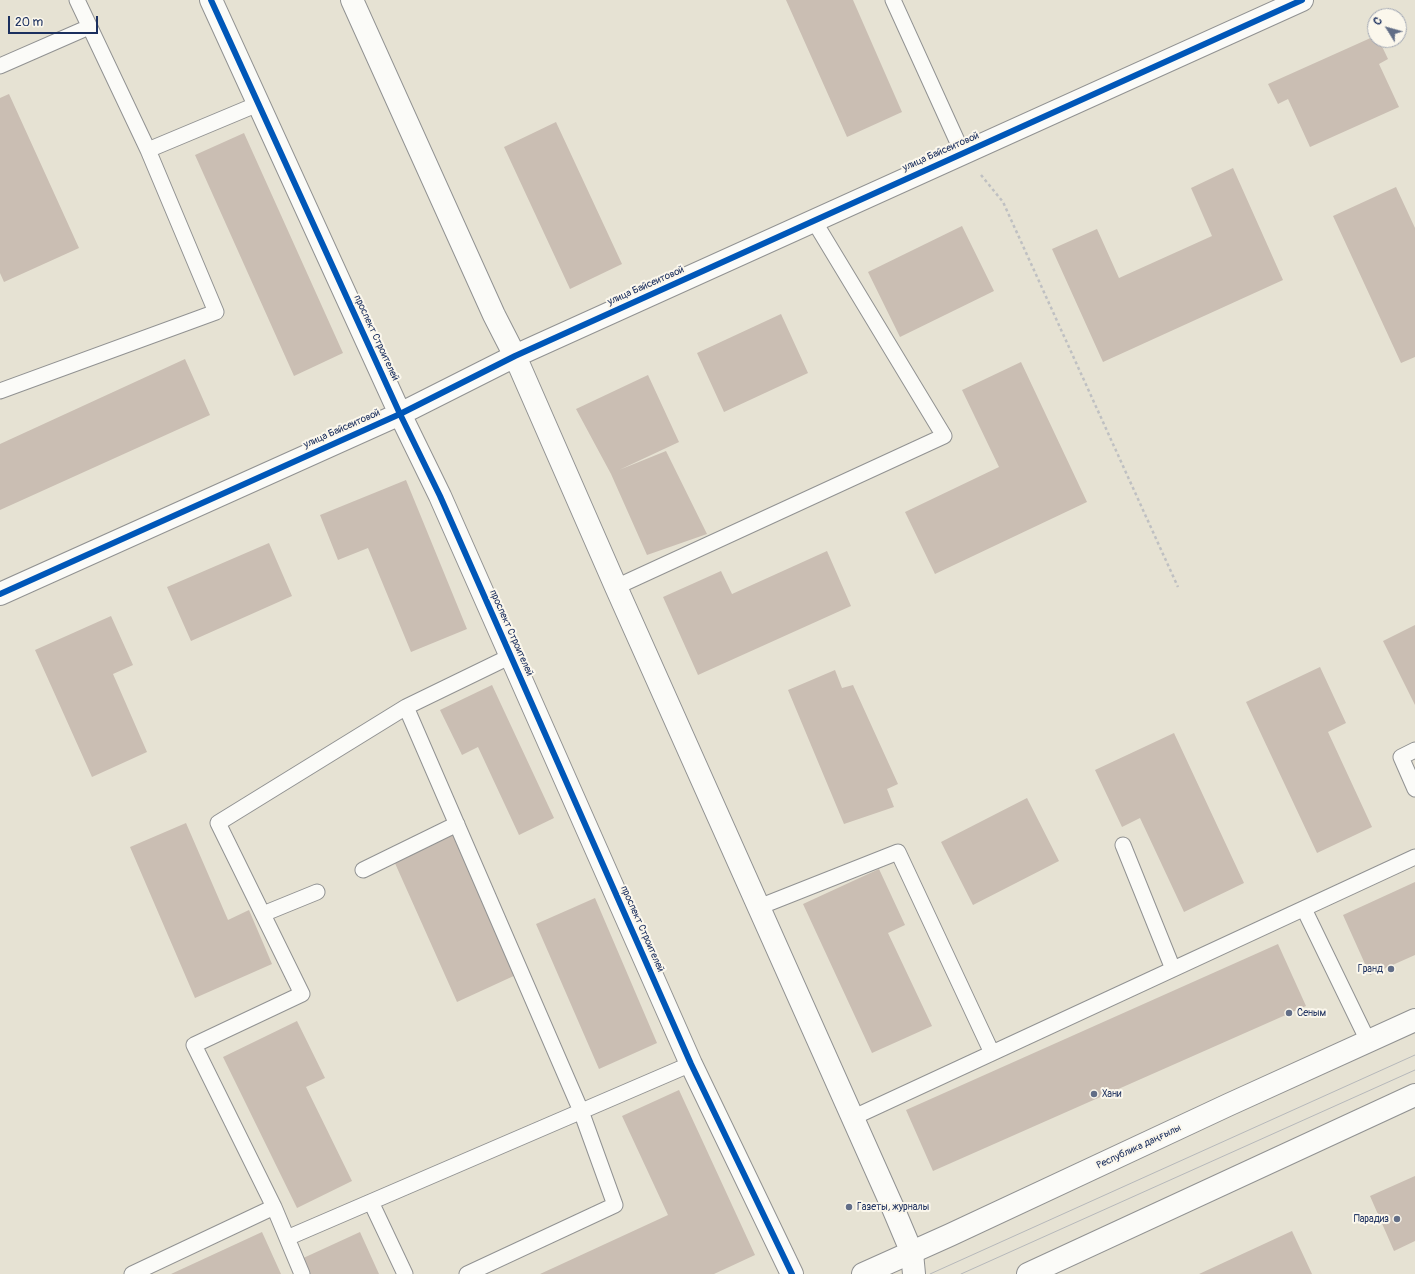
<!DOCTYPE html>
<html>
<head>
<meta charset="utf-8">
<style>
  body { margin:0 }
  #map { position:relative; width:1415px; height:1274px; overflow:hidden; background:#e6e2d3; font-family:Pangolin,sans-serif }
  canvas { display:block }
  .north { position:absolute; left:1367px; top:8px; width:40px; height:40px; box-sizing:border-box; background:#fbf7ec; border:1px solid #a1a7b3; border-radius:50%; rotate:307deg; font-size:11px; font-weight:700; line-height:16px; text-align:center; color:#1b2f5e }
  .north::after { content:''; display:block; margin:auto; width:14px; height:18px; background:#626e87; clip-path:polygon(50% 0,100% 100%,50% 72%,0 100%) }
  .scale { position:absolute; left:8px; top:16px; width:90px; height:18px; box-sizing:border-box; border:2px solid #1b2f5e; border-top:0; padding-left:5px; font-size:12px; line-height:14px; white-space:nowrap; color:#1b2f5e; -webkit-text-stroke:3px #fbf7ec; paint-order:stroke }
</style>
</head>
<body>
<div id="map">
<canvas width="1415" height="1274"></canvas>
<div class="north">С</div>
<div class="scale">20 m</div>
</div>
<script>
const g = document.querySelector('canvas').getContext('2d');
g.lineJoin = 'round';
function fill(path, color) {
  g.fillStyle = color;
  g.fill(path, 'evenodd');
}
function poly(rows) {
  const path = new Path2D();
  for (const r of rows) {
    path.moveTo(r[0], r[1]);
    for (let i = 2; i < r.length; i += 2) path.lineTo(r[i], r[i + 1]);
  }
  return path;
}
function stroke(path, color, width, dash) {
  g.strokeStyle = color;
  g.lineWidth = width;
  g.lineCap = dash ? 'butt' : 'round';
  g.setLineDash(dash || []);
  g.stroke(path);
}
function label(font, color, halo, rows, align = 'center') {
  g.font = font + ' Pangolin,sans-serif';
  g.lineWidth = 4;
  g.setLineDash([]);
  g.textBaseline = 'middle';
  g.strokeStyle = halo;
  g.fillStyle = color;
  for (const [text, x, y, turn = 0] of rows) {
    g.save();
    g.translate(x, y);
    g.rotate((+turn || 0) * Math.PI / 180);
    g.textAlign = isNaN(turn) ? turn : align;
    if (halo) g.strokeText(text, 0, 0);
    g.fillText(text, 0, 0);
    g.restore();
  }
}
const building = poly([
  [786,0,853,0,902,112,847,137],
  [1375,36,1375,40,1379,40,1388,59,1379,64,1399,107,1310,147,1288,99,1278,104,1268,84],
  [9,94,79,248,4,282,0,273,0,98],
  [556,122,622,264,570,289,504,147],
  [244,133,343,353,294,376,195,155],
  [1233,168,1283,280,1103,362,1052,249,1097,229,1119,278,1212,236,1191,188],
  [1396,187,1415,228,1415,357,1401,363,1333,216],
  [962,226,994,291,900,337,868,272],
  [781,314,808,373,724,412,697,353],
  [185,359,210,415,0,510,0,444],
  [1021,362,1087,502,935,574,905,512,999,467,962,390],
  [648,375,679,442,619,470,666,451,707,534,647,555,611,474,576,409],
  [406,480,467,629,411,652,368,548,338,560,320,515],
  [269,543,292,596,191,641,167,587],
  [827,551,851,606,698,675,663,597,721,571,732,594],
  [111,616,133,665,113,674,147,752,92,777,35,650],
  [1415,625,1415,705,1383,641],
  [1320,667,1346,723,1328,732,1372,827,1317,853,1246,702],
  [835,670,842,688,853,685,898,784,887,789,894,807,844,824,788,690],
  [492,685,554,818,519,835,478,747,462,755,440,710],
  [1174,733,1244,883,1184,912,1140,818,1122,827,1095,770],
  [1027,798,1059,861,973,905,941,842],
  [186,823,228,920,249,910,272,964,195,998,130,847],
  [454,834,518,974,457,1002,394,861],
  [879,869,905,925,888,933,932,1026,872,1053,803,904],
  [1415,882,1415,955,1370,975,1343,915],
  [595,898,657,1043,599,1069,536,924],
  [1278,944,1306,1006,933,1171,906,1110],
  [297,1021,325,1078,306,1087,352,1181,297,1208,223,1057],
  [679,1090,755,1255,714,1274,540,1274,668,1215,622,1116],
  [1415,1176,1415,1241,1394,1251,1370,1196],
  [1292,1231,1312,1274,1199,1274],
  [262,1232,281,1274,171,1274],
  [360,1232,379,1274,305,1274,299,1260]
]);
const path = poly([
  [981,175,1003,202,1178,587]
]);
const service = poly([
  [893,0,963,154],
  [0,66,89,27],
  [148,150,258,104],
  [0,391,216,312,148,150,77,0],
  [616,587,944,436,814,221],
  [1415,750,1401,757,1415,789],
  [1123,845,1173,969],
  [363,870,457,824],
  [759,907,898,852,992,1053],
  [1304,909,1368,1041],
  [263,914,317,892],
  [852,1118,1415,857],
  [371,1202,405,1274],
  [274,1207,194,1045,302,994,218,823,406,707],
  [287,1238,691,1064],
  [132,1274,274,1207,302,1274],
  [467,1274,615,1205,581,1111,406,707,511,656]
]);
const tertiary = poly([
  [211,0,400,414,440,496,691,1064,792,1274],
  [352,0,494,315,515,356,616,587,893,1208,912,1253,914,1274],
  [0,594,400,414,515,356,1302,0]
]);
const secondary = poly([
  [863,1274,950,1235,1228,1105,1415,1020],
  [1028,1274,1415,1095]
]);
const tram = poly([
  [930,1274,1415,1055],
  [961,1274,1415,1070]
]);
const cycleway = poly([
  [211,0,400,414,440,496,691,1064,792,1274],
  [0,594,400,414,515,356,1302,0]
]);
const markers = [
  [1391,969,4,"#626e87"],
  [1289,1013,4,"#626e87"],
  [1094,1094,4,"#626e87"],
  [849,1207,4,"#626e87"],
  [1397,1219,4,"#626e87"]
];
const streetNames = [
  ["улица Байсеитовой",941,152,-24],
  ["улица Байсеитовой",646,286,-24],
  ["проспект Строителей",376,338,65],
  ["улица Байсеитовой",342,429,-24],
  ["проспект Строителей",511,633,66],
  ["проспект Строителей",642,929,66],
  ["Республика даңғылы",1139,1147,-25]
];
const poiNames = [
  ["Гранд",1383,969,"right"],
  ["Сеным",1297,1013],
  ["Хани",1102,1094],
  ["Газеты, журналы",857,1207],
  ["Парадиз",1389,1219,"right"]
];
fill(building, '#cabeb3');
stroke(service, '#919292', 17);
stroke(tertiary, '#919292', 24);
stroke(secondary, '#919292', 24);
stroke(path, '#bfc0c2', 2.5, [3, 3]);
stroke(service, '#fbfbf8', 15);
stroke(tertiary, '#fbfbf8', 22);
stroke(secondary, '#fbfbf8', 22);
stroke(tram, '#b6b8ba', 1);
stroke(cycleway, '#0057b8', 6);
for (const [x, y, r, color] of markers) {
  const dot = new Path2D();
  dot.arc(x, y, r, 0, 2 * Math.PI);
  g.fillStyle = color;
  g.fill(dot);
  stroke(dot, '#fbf7ec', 1.5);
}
label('10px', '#1b2f5e', '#fbf7ec', streetNames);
label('10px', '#1b2f5e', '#fbf7ec', poiNames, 'left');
</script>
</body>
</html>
